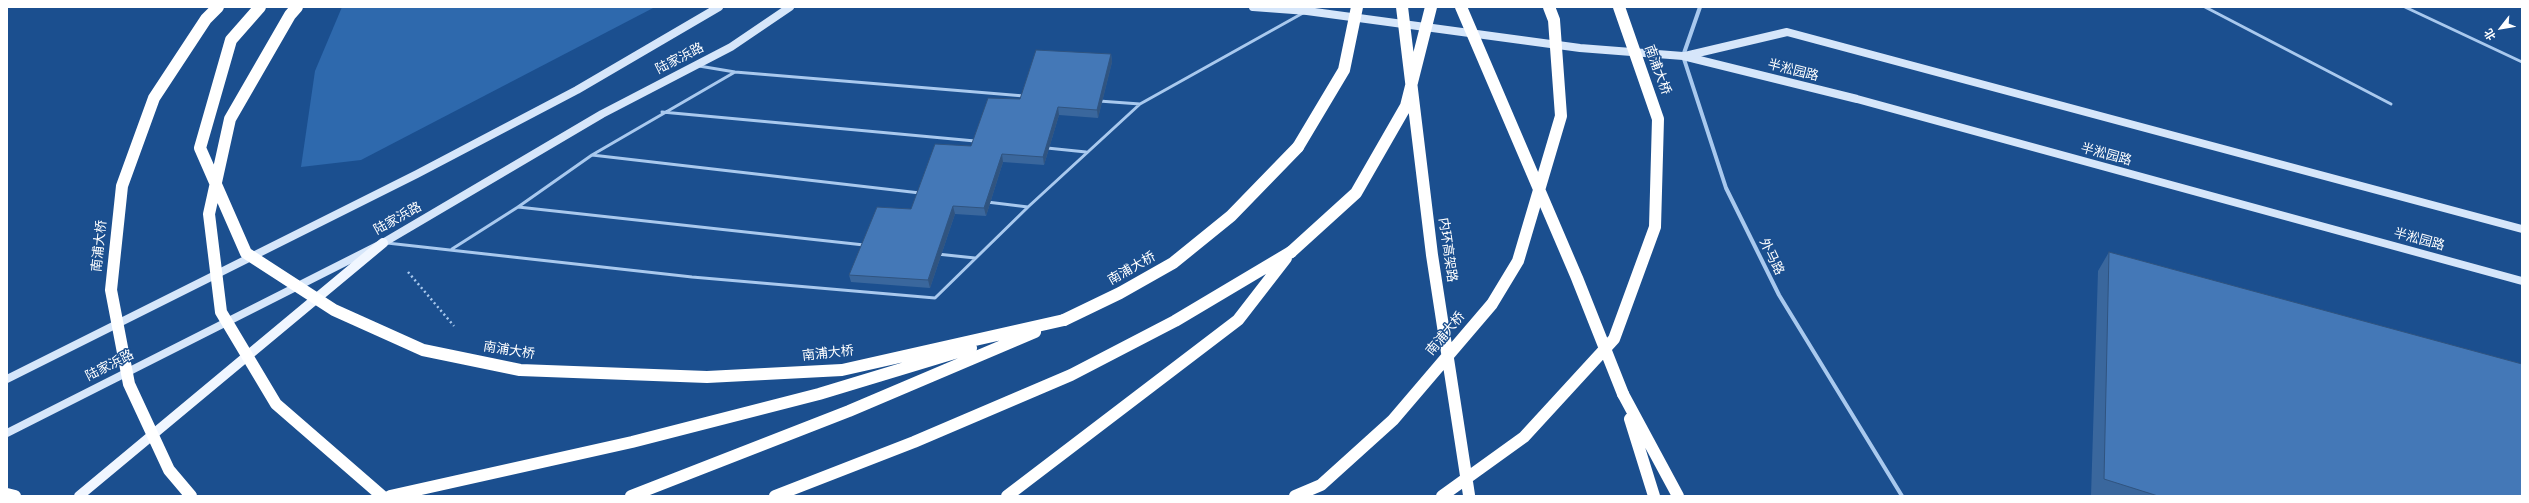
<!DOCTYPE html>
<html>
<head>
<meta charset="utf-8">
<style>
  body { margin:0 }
  #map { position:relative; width:2529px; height:503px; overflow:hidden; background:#1b4f8f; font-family:"Sofia Sans Condensed","Noto Sans SC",sans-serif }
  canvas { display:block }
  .frame { position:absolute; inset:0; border:8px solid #fff; pointer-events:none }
  .north { position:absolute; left:2481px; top:8px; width:40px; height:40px; -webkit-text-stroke:3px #1b4f8f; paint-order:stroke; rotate:239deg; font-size:11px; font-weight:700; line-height:16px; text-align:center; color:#fff }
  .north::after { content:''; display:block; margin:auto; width:14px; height:18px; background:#fff; clip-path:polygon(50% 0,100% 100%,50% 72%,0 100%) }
</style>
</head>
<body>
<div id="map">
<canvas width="2529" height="503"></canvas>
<div class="frame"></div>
<div class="north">北</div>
</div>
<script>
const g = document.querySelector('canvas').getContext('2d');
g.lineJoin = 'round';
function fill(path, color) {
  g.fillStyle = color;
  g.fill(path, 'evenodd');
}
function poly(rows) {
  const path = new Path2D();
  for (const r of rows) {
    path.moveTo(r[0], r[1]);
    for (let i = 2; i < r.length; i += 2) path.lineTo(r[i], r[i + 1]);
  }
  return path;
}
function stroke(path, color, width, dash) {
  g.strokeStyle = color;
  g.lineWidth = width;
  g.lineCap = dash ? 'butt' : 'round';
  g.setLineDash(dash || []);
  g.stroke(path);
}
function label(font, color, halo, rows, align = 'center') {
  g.font = font + ' "Sofia Sans Condensed","Noto Sans SC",sans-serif';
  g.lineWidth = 3;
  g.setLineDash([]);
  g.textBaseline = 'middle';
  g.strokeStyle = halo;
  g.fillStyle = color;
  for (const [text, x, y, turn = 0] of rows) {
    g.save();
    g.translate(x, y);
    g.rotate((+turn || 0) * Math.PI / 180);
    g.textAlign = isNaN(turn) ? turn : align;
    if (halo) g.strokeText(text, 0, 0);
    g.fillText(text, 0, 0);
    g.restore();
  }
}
const green = poly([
  [342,7,655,7,361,160,301,167,315,71]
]);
const path = poly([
  [408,272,454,326]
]);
const lane = poly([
  [2205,7,2391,104],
  [2405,7,2522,62],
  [699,66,735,72,1024,96],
  [1099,101,1140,104],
  [662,112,975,141],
  [1047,148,1086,152],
  [592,155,920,193],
  [987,202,1028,207],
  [518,207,864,245],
  [387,243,692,277,935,298,1028,207,1140,104,1303,13],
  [452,249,518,207,592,155,735,72],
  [937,254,975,258]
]);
const street = poly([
  [1700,7,1683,56,1726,188,1779,295,1902,496]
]);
const secondary = poly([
  [1253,7,1307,11,1580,48,1683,56,1857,99,2522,281],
  [1685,56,1787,32,2522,229],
  [7,379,417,174,577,90,719,7],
  [7,433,383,243,602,114,731,47,790,7]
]);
const primary = poly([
  [79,496,383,243]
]);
const highway = poly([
  [1064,320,1120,293,1173,263,1231,216,1298,147],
  [1623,394,1678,496],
  [1630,419,1654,496],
  [7,494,15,496],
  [775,496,914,442,1071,375,1175,321,1291,252],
  [1007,496,1238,320,1286,258]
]);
const highwayBridge = poly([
  [260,7,231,40,200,148,246,253,334,310,423,350,520,370,707,377,842,370,1064,320],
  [297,7,290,15,230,119,209,214,221,312,276,404,382,496],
  [1402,7,1432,255,1469,495],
  [1461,7,1577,278,1623,394],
  [1298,147,1344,70,1357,7],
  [1291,252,1356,193,1406,106,1431,7],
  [191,496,169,470,129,384,111,290,122,186,154,98,206,19,218,7],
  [390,496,632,442,819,394,971,348],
  [631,496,849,411,1035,332],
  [1295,496,1321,485,1393,420,1492,304,1518,261,1561,116,1554,20,1549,7],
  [1442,496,1524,437,1614,339,1655,227,1658,119,1619,7]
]);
const wall = poly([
  [1111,54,1112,62,1098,118,1059,115,1044,165,1003,162,986,216,955,214,930,288,851,282,849,275,971,146,1020,99],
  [2109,252,2522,496,2091,496,2098,271]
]);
const shadedWall = poly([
  [1111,54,1112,62,1098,118,1097,110],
  [1058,107,1059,115,1044,165,1043,157],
  [1002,154,1003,162,986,216,984,208],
  [953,206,955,214,930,288,928,280]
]);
const building = poly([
  [1036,50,1111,54,1097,110,1058,107,1043,157,1002,154,984,208,953,206,928,280,849,275,877,207,911,209,935,144,971,146,988,98,1020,99,1036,50],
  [2109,252,2522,364,2522,496,2158,496,2104,479,2109,252]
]);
const streetNames = [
  ["陆家浜路",680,59,-27],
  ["南浦大桥",1657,70,70],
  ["半淞园路",1793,71,14],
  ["半淞园路",2106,155,15],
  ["陆家浜路",398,219,-29],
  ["半淞园路",2419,240,15],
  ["南浦大桥",100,246,-84],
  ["内环高架路",1447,250,82],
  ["外马路",1771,257,64],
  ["南浦大桥",1132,269,-30],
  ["南浦大桥",1446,334,-50],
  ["南浦大桥",509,351,9],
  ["南浦大桥",828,354,-6],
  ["陆家浜路",110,366,-27]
];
fill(green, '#2e69ad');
stroke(path, '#a9c9ee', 2.5, [2, 3]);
stroke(lane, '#a9c9ee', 3);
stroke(street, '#a9c9ee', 4);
stroke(secondary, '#d6e6fa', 8);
stroke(primary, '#f0f6ff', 10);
stroke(highway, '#fff', 12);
stroke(highwayBridge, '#fff', 12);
fill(wall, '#3a679d');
fill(shadedWall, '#305480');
fill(building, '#4478b7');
stroke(building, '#305480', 1);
label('13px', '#fff', '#1b4f8f', streetNames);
</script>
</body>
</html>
